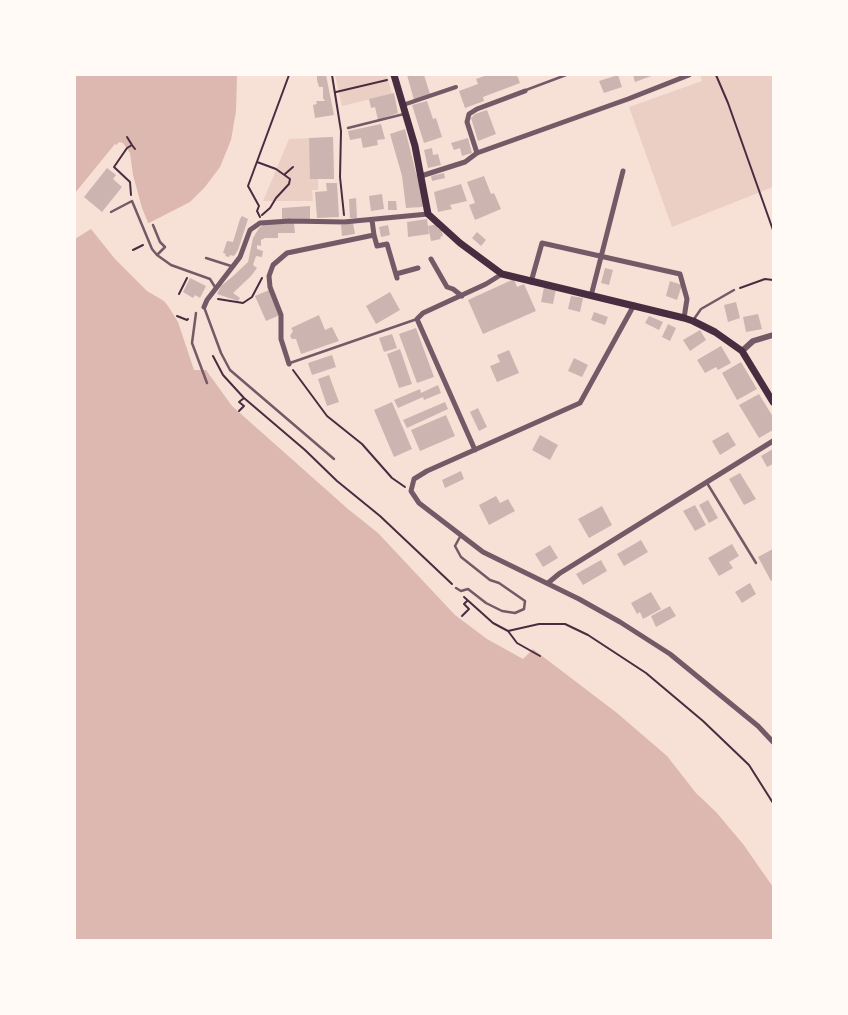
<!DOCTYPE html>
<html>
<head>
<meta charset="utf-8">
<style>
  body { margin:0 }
  #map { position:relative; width:848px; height:1015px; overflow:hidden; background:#f7e1d7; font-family:Overpass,sans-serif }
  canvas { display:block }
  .frame { position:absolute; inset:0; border:76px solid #fffaf5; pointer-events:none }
</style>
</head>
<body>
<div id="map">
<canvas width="848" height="1015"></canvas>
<div class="frame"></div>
</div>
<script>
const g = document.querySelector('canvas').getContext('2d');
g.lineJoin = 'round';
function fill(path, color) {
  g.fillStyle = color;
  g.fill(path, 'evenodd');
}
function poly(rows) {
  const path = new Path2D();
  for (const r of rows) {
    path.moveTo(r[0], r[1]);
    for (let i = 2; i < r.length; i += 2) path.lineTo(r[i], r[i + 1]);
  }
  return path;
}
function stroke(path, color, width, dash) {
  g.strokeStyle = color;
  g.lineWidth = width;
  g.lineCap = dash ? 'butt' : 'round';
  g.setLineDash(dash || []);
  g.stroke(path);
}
const green = poly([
  [335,75,387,75,392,94,342,106],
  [700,75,773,75,773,187,672,227,629,107,702,81],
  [333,137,334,179,318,179,318,190,312,190,313,201,263,201,289,139]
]);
const water = poly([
  [75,75,237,75,236,111,231,140,220,167,205,187,190,202,145,225,133,184,129,159,121,148,115,144,75,193],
  [91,229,115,259,147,291,164,301,168,306,178,322,194,370,206,370,232,406,348,509,378,533,455,615,487,639,523,659,533,649,617,713,667,756,696,793,716,812,743,844,773,887,773,940,75,940,75,239]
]);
const pier = poly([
  [119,142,123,143,130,153,133,175,142,208,149,225,145,227,143,226,131,185,127,160,123,153,116,147,76,195]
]);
const building = poly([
  [317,75,326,75,334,115,315,118,313,105,317,104,316,101,325,101,323,98,323,87,319,87,317,80],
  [407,75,424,75,430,94,414,100],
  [487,75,517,75,520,83,483,97,484,101,465,108,459,91,478,84,476,79],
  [618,75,622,87,604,93,599,81],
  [633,75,654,75,635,82],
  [394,93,398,113,378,120,375,107,371,108,369,99],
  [427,101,433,119,436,118,442,137,424,143,412,105],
  [487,110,496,134,478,141,471,118,475,114],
  [381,124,385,139,377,140,378,145,363,148,361,138,350,140,348,131],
  [405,129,416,173,423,187,426,203,422,207,406,208,402,176,390,134],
  [333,137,334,179,310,179,309,138],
  [468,138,472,153,462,156,460,148,454,150,451,143],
  [432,148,433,155,438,154,441,165,428,168,424,150],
  [107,168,116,175,113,179,122,187,102,212,84,197],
  [444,173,445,178,432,181,431,176],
  [484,176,491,194,494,193,501,209,475,220,469,205,475,203,467,182],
  [326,183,337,183,339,217,317,218,315,192,327,191],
  [461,184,467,201,450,205,452,209,438,212,434,192],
  [382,194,384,209,371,211,369,196],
  [356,198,357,218,350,218,349,199],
  [388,201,396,201,397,210,388,210],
  [310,206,310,220,282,220,282,208],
  [242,216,248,219,238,250,234,256,230,255,229,257,225,256,226,254,223,253,227,241,233,242,240,219],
  [427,219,429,234,408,237,407,222],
  [294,223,295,233,278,233,278,238,265,238,261,240,261,246,257,245,257,249,263,251,262,257,256,256,253,265,257,268,251,276,233,293,240,298,238,301,217,294,221,286,232,277,248,262,253,238,259,228,264,224],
  [353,223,355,234,342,236,341,225],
  [437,224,438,229,441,228,443,236,440,237,441,239,431,241,428,226],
  [388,225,390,235,381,237,379,227],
  [477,232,486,240,481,246,472,238],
  [605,268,613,270,609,285,601,283],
  [190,278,206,286,200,298,195,295,193,298,183,292],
  [514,279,517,287,524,284,536,311,483,334,468,300],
  [670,281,682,285,677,300,666,296],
  [544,287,556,289,553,304,541,302],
  [269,290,280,315,266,321,255,296],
  [390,292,400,310,376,324,366,306],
  [571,296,583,298,580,312,568,309],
  [736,302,740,318,728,322,724,305],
  [594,312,608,317,605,325,591,320],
  [758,314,762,329,746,332,743,317],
  [319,315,325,330,332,327,339,341,301,354,296,339,292,339,290,336,293,331,291,328],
  [649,316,663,322,659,330,645,323],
  [668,324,676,328,670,341,662,337],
  [416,328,434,377,417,383,399,334],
  [700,330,706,340,690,351,683,340],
  [392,334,397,348,384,352,379,338],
  [721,346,731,363,718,370,716,367,705,373,697,360],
  [400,349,412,384,399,388,387,354],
  [509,350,519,373,497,382,490,366,500,362,497,355],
  [332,355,336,367,312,375,308,363],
  [574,358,588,365,582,377,568,371],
  [741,362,757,389,737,400,722,373],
  [329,375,339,402,327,406,318,379],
  [438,385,441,393,424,400,423,397,398,408,394,400,420,389,421,393],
  [759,394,773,417,773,430,759,438,739,405],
  [392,402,412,449,394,457,374,410],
  [445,402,448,409,407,428,403,420],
  [478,408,487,427,479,431,470,412],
  [446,415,455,436,420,451,411,430],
  [728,432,736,445,720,455,712,441],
  [540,435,558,445,550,460,532,450],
  [773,449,773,464,767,467,761,456],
  [461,471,464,479,445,488,442,480],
  [740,473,756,499,744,505,729,479],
  [496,496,500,503,508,499,515,511,489,525,479,505],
  [708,500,718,518,709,523,699,505],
  [695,505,706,525,695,531,683,511],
  [602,506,612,525,589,538,578,519],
  [641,540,648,552,624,566,617,554],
  [732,544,739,556,729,562,733,568,719,576,708,558],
  [550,545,558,558,543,567,535,554],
  [773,549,773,580,771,581,758,557],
  [601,560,607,571,583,585,576,574],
  [750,583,756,594,742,603,735,592],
  [651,592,661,609,643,619,640,612,637,614,631,603],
  [670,606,676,616,656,627,651,616]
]);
const path = poly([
  [332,75,341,131,340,177,344,215],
  [619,75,622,75],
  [716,75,728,103,773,230],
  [336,92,387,80],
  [127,137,132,145],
  [257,162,276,169,290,179,289,184,276,198,270,208,262,215],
  [285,174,293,167],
  [131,195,130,182,114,167,127,148,132,145,135,149],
  [260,217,257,211,259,206,248,186,289,75],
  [133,250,143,245],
  [740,288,765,279,773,280],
  [179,294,187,278],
  [218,299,243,303,252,297,262,278],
  [177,316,187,320,188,319],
  [213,356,223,375,244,398,305,450,337,481,380,516,452,584],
  [293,370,327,416,362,444,392,478,405,487],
  [239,411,244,406,239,402,244,398],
  [464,597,493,623,508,631,539,624,565,624,588,635,646,673,703,721,749,765,773,803],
  [462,616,469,609,464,604,467,601],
  [508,631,517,643,540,656]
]);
const service = poly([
  [526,90,566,75],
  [348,128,404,114],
  [111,212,132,201,152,249,157,255,171,265,210,279,215,287],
  [153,225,160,242,165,247,157,255],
  [206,258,231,266],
  [204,307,221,353,230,370,334,459],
  [196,313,192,343,207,383],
  [694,319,701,309,734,290],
  [290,363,417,319],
  [707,483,756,563],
  [456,588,461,591,468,589,486,603,502,611,515,613,524,609,525,601,499,583,490,580,461,557,455,546,461,535]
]);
const pedestrian = poly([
  [403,105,456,87]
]);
const minor = poly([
  [477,153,467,122,469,114,477,109,525,91],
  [421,176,465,162,477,153,628,99,689,75],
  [290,221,344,222,428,214],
  [374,235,377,246,387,244,397,278],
  [431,259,447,287,453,289,462,296],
  [396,274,418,268],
  [531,282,542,243,680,274,687,299,684,318],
  [591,296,623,171],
  [634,305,580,403,427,471,414,479,411,491,419,503,483,552,579,599,620,622,670,654,758,726,773,742],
  [204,307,207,300,240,257,250,230,260,223,290,221],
  [289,364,281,339,281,315,270,287,269,276,273,265,287,253,374,235,372,220],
  [475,450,417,319,423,313,486,284,502,274],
  [548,583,560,573,773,441]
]);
const tertiary = poly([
  [742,351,753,341,773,335]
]);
const secondary = poly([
  [394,75,415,146,428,214,460,243,502,274,684,318,693,321,715,332,742,351,773,402]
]);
fill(green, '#ebcfc5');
fill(water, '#dcb8b0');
fill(pier, '#f7e1d7');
fill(building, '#ccb4b1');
stroke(path, '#4a2c40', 2);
stroke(service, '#755966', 2.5);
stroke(pedestrian, '#755966', 4);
stroke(minor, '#755966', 5);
stroke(tertiary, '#755966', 6);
stroke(secondary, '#4a2c40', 7);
</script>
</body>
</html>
